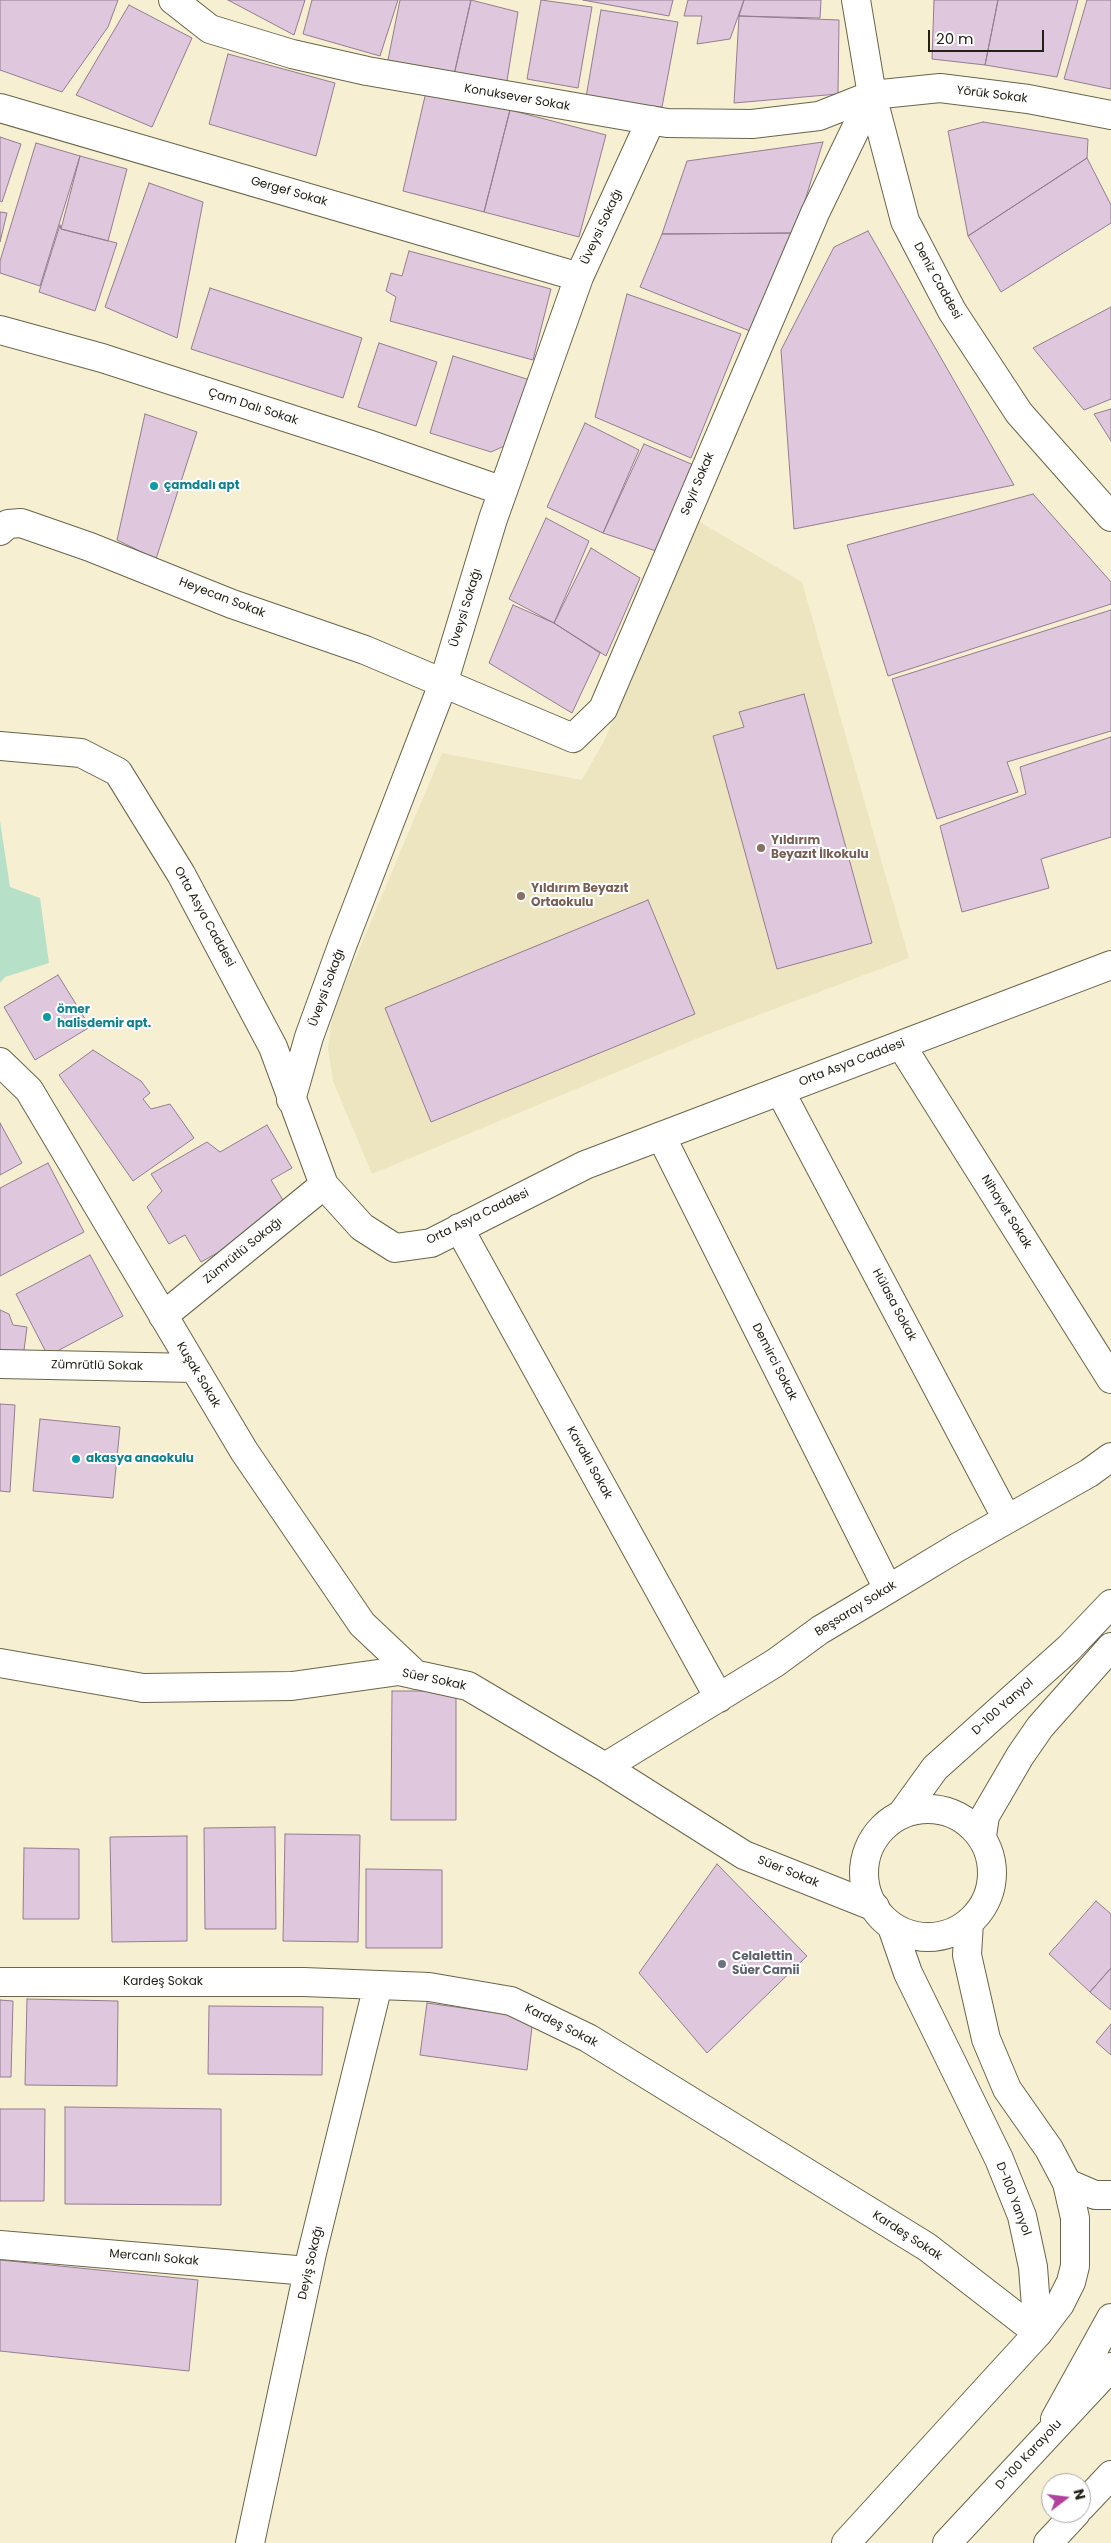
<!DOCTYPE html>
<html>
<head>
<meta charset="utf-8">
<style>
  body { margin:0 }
  #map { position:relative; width:1111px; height:2543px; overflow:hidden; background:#f6efd1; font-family:Poppins,sans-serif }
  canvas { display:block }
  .north { position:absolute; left:1041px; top:2473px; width:50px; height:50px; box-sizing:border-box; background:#fff; border:1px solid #a7a6a2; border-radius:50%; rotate:75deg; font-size:14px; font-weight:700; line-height:20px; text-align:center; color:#232116 }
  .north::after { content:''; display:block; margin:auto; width:18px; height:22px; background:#b1419e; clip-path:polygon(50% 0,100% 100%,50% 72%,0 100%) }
  .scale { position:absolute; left:928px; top:30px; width:116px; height:22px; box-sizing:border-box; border:2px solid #232116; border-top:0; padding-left:6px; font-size:15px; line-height:18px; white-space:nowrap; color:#232116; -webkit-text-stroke:4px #fff; paint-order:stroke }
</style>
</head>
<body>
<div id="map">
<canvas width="1111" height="2543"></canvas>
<div class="north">N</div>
<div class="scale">20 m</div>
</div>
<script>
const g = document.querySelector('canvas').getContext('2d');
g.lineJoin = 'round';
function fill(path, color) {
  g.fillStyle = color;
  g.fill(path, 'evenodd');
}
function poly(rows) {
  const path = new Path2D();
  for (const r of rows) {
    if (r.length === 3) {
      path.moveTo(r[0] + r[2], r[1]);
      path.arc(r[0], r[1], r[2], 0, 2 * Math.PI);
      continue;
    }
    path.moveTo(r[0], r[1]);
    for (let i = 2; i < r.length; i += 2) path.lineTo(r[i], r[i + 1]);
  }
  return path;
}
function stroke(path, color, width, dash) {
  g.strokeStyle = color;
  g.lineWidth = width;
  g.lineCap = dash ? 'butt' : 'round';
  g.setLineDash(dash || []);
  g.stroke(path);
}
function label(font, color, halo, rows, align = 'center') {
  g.font = font + ' Poppins,sans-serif';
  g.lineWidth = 4;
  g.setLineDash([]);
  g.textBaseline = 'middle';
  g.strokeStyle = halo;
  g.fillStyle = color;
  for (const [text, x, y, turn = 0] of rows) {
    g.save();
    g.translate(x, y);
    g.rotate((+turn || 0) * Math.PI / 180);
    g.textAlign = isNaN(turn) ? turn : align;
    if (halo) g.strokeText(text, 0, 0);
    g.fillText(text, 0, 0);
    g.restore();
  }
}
const built = poly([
  [698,521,802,582,909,958,708,1034,372,1174,333,1081,328,1049,333,1012,442,753,582,780,605,739]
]);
const green = poly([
  [0,821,10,887,40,898,49,963,5,977,0,983]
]);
const building = poly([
  [0,0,118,0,108,27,62,92,0,70,0,0],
  [228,0,305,0,294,35,228,0],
  [312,0,398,0,380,56,303,34,312,0],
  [400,0,471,0,454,75,388,60,400,0],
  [471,0,518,12,506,87,454,75,471,0],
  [541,0,592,7,578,88,527,79,541,0],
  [583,0,673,0,669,16,583,0],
  [688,0,744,0,730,39,697,44,702,16,684,16,688,0],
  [744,0,821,0,820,18,739,16,744,0],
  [934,0,998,0,985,65,932,59,934,0],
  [998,0,1078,0,1057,77,985,65,998,0],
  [1087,0,1111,0,1111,89,1064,79,1087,0],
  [129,5,192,38,152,127,76,95,129,5],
  [601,10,678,22,662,107,585,103,601,10],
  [739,16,839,20,838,94,734,103,739,16],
  [228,54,335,83,316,156,209,124,228,54],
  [426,92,510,110,484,212,403,191,426,92],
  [510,110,606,135,579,237,484,212,510,110],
  [983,122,1088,139,1087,158,968,236,948,131,983,122],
  [0,137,21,144,2,202,0,201,0,137],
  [823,142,795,233,662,234,687,161,823,142],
  [36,143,80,156,40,286,0,273,0,261,36,143],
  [80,156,127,169,108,241,61,229,80,156],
  [1087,158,1111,205,1111,223,1001,292,968,236,1087,158],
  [149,183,203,202,177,338,105,307,149,183],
  [0,212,7,213,0,242,0,212],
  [60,225,61,229,117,243,95,311,39,292,60,225],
  [868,231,1014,485,794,529,781,350,834,247,868,231],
  [795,233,755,333,640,287,662,234,795,233],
  [409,251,551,289,533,360,390,321,396,297,386,291,391,273,402,276,409,251],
  [210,288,362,338,343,398,191,349,210,288],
  [627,294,741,334,691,458,595,417,627,294],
  [1111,307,1111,399,1084,410,1033,348,1111,307],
  [379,343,437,362,416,426,358,407,379,343],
  [453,356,530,380,511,443,491,452,430,433,453,356],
  [1111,409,1111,441,1094,414,1111,409],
  [145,414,197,432,156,559,117,540,145,414],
  [585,423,639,450,603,533,547,507,585,423],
  [644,444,696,466,659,552,603,533,644,444],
  [1033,494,1111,582,1111,604,888,676,847,545,1033,494],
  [546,518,589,541,554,623,509,599,546,518],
  [591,548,640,578,606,656,554,623,591,548],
  [513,605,554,623,600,653,572,713,489,663,513,605],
  [1111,610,1111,731,1007,762,1018,792,937,819,892,679,1111,610],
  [804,694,872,943,777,969,713,736,744,727,739,712,804,694],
  [1111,737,1111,837,1041,859,1049,888,962,912,940,826,1026,794,1020,767,1111,737],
  [648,900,695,1014,431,1122,385,1008,648,900],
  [58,975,90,1027,35,1060,4,1007,58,975],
  [93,1050,141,1081,150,1093,143,1099,151,1109,170,1104,194,1138,133,1181,59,1075,93,1050],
  [0,1123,22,1163,0,1175,0,1123],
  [267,1125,292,1168,271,1180,290,1212,201,1262,185,1235,169,1244,147,1207,162,1191,151,1174,207,1142,220,1152,267,1125],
  [48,1163,84,1232,0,1276,0,1188,48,1163],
  [90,1255,123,1316,48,1356,16,1294,90,1255],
  [0,1310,9,1314,13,1325,27,1327,23,1358,0,1355,0,1310],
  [0,1404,15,1405,10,1492,0,1491,0,1404],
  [40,1419,120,1427,113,1498,33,1491,40,1419],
  [392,1691,456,1691,456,1820,391,1820,392,1691],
  [275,1827,276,1929,205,1929,204,1828,275,1827],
  [285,1834,360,1835,358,1942,283,1941,285,1834],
  [187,1836,187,1941,112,1942,110,1837,187,1836],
  [24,1848,79,1849,79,1919,23,1919,24,1848],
  [717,1864,807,1956,707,2053,639,1973,717,1864],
  [366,1869,442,1870,442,1948,366,1948,366,1869],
  [1096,1901,1111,1914,1111,1968,1090,1992,1049,1954,1096,1901],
  [1111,1968,1111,2010,1090,1992,1111,1968],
  [27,1999,118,2001,117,2086,25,2085,27,1999],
  [0,2000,13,2001,11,2077,0,2077,0,2000],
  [427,2003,533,2018,527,2070,420,2055,427,2003],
  [209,2006,323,2007,322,2075,208,2074,209,2006],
  [1111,2024,1111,2055,1096,2042,1111,2024],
  [65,2107,221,2109,221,2205,65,2204,65,2107],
  [0,2109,45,2109,44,2201,0,2201,0,2109],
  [0,2260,198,2280,189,2371,0,2351,0,2260]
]);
const minor = poly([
  [173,0,210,29,292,54,367,71,667,123,752,124,819,116,872,95,940,88,1028,99,1111,115],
  [856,0,872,95,905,221,952,311,1019,413,1111,517],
  [0,108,579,277],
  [0,330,102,358,365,443,503,491],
  [0,531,8,524,21,523,90,547,232,604,365,650,573,738,603,709,815,213,872,95],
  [0,746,81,753,118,772,181,874,273,1047,324,1185,362,1227,395,1248,431,1243,585,1165,1111,965],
  [901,1045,1111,1379],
  [0,1062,29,1090,244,1451,362,1624,416,1675],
  [780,1091,1007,1519],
  [291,1100,309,1037,342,946,443,684,493,519,579,277,651,120],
  [661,1136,888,1589],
  [459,1228,719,1698],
  [163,1316,324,1185],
  [0,1364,194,1368],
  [0,1663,143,1688,292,1686,399,1671,468,1686,605,1767,744,1855,875,1907],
  [605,1767,775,1663,820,1630,857,1608,958,1547,1089,1473,1111,1457],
  [0,1982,304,1982,429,1987,511,2001,588,2038,927,2247,1038,2333],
  [1067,2183,1095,2195,1111,2195],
  [0,2245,308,2271],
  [1055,2419,1111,2318],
  [250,2543,312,2253,378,1985]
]);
const major = poly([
  [928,1873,64],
  [901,1815,935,1768,1069,1648,1111,1604],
  [982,1836,985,1816,1020,1756,1040,1727,1111,1647],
  [892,1927,908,1973,999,2159,1022,2216,1033,2267,1038,2333],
  [846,2543,1038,2333,1060,2304,1071,2282,1075,2266,1075,2218,1067,2183,1049,2149,1007,2089,986,2039,967,1955,969,1922]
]);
const highway = poly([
  [1081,2507,1111,2475],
  [947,2543,1111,2367],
  [1048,2543,1076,2513]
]);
const markers = [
  [154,486,5,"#0f9aa8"],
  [761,848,5,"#8d6e63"],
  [521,896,5,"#8d6e63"],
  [47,1017,5,"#0f9aa8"],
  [76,1459,5,"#0f9aa8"],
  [722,1964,5,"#6b7280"]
];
const streetNames = [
  ["Yörük Sokak",992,95,7],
  ["Konuksever Sokak",517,98,10],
  ["Gergef Sokak",289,192,16],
  ["Üveysi Sokağı",602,227,-65],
  ["Deniz Caddesi",937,281,61],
  ["Çam Dalı Sokak",253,407,18],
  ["Seyir Sokak",698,484,-67],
  ["Heyecan Sokak",222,598,21],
  ["Üveysi Sokağı",466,608,-73],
  ["Orta Asya Caddesi",204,917,61],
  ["Üveysi Sokağı",327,988,-70],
  ["Orta Asya Caddesi",852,1063,-21],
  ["Nihayet Sokak",1006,1212,58],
  ["Orta Asya Caddesi",478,1217,-26],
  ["Zümrütlü Sokağı",243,1251,-39],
  ["Hülasa Sokak",894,1305,62],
  ["Demirci Sokak",774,1362,63],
  ["Zümrütlü Sokak",97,1366,1],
  ["Kuşak Sokak",198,1375,59],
  ["Kavaklı Sokak",589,1463,61],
  ["Beşsaray Sokak",856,1609,-32],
  ["Süer Sokak",434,1680,12],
  ["D-100 Yanyol",1003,1707,-42],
  ["Süer Sokak",788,1872,22],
  ["Kardeş Sokak",163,1982],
  ["Kardeş Sokak",561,2026,27],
  ["D-100 Yanyol",1013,2199,69],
  ["Kardeş Sokak",907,2236,33],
  ["Mercanlı Sokak",154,2258,5],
  ["Deyiş Sokağı",311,2263,-77],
  ["D-100 Karayolu",1029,2455,-47]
];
const cultureNames = [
  ["çamdalı apt",164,486],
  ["ömer",57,1010],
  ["halisdemir apt.",57,1024],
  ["akasya anaokulu",86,1459]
];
const educationNames = [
  ["Yıldırım",771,841],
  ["Beyazıt İlkokulu",771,855],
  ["Yıldırım Beyazıt",531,889],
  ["Ortaokulu",531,903]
];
const worshipNames = [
  ["Celalettin",732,1957],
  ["Süer Camii",732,1971]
];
fill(built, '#ede5c0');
fill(green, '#b7e0c8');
fill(building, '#dfc7dd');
stroke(building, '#937d91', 1);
stroke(minor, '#6a654a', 30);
stroke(major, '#6a654a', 30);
stroke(highway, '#6a654a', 30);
stroke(minor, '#fff', 28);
stroke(major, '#fff', 28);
stroke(highway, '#fff', 28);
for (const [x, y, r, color] of markers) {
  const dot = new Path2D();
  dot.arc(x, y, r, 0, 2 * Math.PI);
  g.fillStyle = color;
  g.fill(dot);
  stroke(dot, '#fff', 2);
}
label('12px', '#232116', '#fff', streetNames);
label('bold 12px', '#0d838f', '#fff', cultureNames, 'left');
label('bold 12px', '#785e54', '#fff', educationNames, 'left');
label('bold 12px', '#5b616d', '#fff', worshipNames, 'left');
</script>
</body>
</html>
